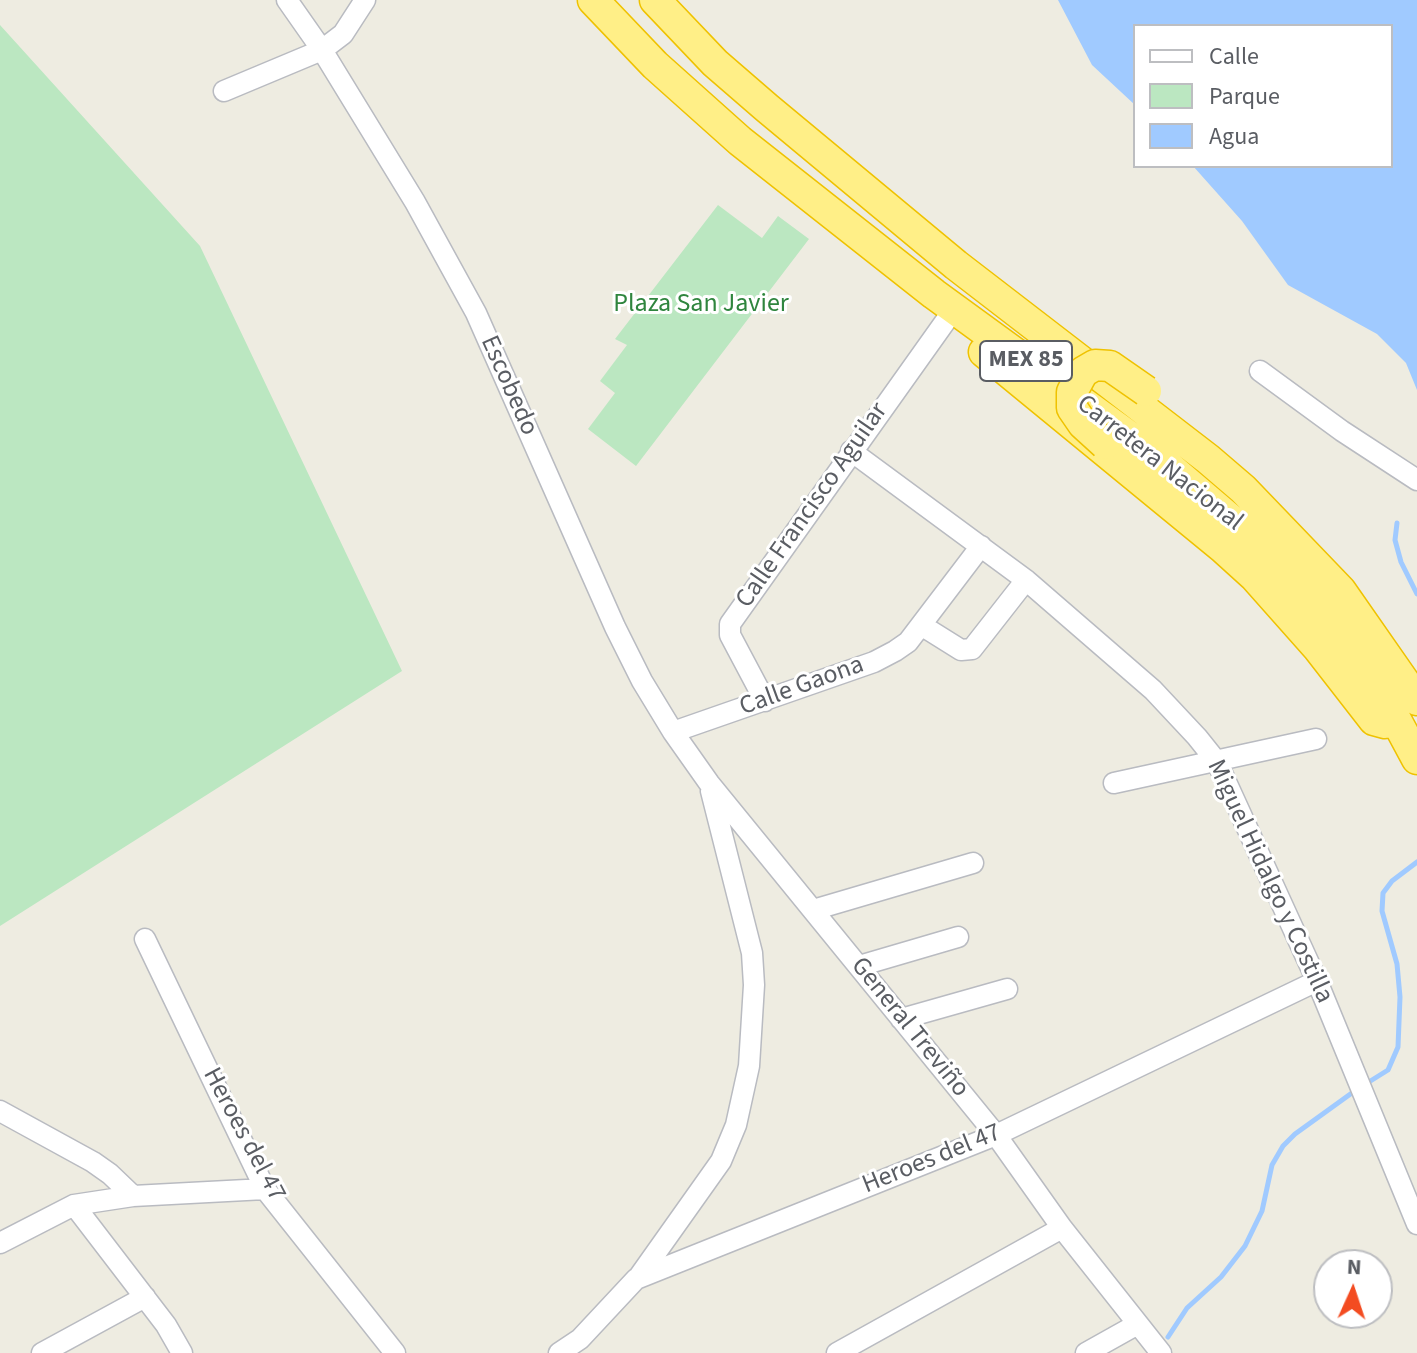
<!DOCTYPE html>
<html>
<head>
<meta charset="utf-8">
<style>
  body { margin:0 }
  #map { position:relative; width:1417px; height:1353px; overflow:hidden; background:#eeece1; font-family:"Source Sans 3",sans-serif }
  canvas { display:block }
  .legend { position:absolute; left:1133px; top:24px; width:260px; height:144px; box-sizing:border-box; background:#fff; border:2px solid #bdbec1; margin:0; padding:10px 14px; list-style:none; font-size:24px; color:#5a5d63 }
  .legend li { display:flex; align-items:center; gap:16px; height:40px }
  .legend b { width:40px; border:2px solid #bdbec1 }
  .north { position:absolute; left:1313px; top:1249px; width:80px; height:80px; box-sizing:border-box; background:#fff; border:2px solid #bdbec1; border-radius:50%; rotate:3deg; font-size:22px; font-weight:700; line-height:32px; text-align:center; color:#5a5d63 }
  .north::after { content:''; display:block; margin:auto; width:28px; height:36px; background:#f34c21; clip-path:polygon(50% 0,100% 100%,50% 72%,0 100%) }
</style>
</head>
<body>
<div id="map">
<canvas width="1417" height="1353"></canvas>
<ul class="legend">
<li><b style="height:10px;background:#fff"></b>Calle</li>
<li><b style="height:22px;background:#bbe7c1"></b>Parque</li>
<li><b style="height:22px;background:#a0caff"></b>Agua</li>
</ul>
<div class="north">N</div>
</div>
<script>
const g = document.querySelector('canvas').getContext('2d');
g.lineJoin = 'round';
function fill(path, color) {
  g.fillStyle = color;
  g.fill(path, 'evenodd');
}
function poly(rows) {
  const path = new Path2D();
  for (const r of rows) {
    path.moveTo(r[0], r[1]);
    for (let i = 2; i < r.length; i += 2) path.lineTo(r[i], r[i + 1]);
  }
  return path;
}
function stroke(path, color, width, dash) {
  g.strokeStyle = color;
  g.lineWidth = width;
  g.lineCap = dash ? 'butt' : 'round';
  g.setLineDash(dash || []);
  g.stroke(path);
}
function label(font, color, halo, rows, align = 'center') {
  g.font = font + ' "Source Sans 3",sans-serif';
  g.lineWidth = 6;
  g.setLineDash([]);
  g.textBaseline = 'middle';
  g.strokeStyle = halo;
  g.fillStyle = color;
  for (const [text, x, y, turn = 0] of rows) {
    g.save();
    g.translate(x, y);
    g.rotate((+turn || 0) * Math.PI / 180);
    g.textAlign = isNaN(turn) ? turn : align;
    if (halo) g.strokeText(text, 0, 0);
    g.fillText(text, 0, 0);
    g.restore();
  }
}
const green = poly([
  [0,25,200,246,402,671,0,926],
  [718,205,762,238,778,216,809,239,636,466,588,429,615,393,600,381,627,345,615,339]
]);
const water = poly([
  [1058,0,1417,0,1417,390,1406,363,1377,334,1288,285,1242,221,1193,166,1391,166,1391,26,1135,26,1135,105,1092,65]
]);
const stream = poly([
  [1397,523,1395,540,1401,562,1417,594],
  [1364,1085,1388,1070,1398,1047,1400,997,1397,964,1382,911,1383,893,1392,881,1417,862],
  [1168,1337,1187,1308,1221,1277,1245,1246,1262,1211,1272,1165,1283,1146,1295,1134,1356,1090]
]);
const minor = poly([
  [287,0,322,50,415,202,476,313,615,627,642,681,673,732,709,783,996,1135,1062,1228,1161,1353],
  [224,91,322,50,343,34,365,0],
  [1260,371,1342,431,1417,480],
  [851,451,1026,580,1153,690,1197,737,1217,762,1317,981,1417,1224],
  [921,625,961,650,972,649,1026,580],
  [765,701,730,635,730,624,947,319],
  [673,732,874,662,895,651,908,642,981,546],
  [1114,783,1316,739],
  [813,910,973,863],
  [145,939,265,1189,395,1353],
  [859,966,958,937],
  [901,1019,1007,989],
  [0,1111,93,1162,110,1174,133,1196],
  [74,1205,166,1325,182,1353],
  [0,1243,74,1205,133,1196,265,1189],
  [638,1278,721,1161,736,1125,749,1066,754,985,752,953,711,791],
  [42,1353,145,1297],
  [559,1353,580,1339,636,1279,996,1135,1317,981],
  [837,1353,1062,1228],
  [1086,1353,1136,1325]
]);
const highway = poly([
  [593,0,655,65,740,141,934,294,1155,455,1257,542,1294,581,1374,679,1417,759],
  [655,0,715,63,767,108,956,265,1208,459,1243,489,1341,591,1417,700],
  [984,352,1223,548,1255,577,1318,648,1374,720,1385,723]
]);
const highwayBridge = poly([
  [1105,444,1083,424,1072,408,1072,392,1083,372,1095,365,1110,366,1146,391]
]);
const shields = [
  [1026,361,92]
];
const shieldNames = [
  ["MEX 85",1026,361]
];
const parkNames = [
  ["Plaza San Javier",701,305]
];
const streetNames = [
  ["Escobedo",508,386,66],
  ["Carretera Nacional",1159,464,38],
  ["Calle Francisco Aguilar",813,506,-55],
  ["Calle Gaona",802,687,-20],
  ["Miguel Hidalgo y Costilla",1269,882,65],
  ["General Treviño",909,1028,51],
  ["Heroes del 47",243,1135,62],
  ["Heroes del 47",932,1160,-22]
];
fill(green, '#bbe7c1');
fill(water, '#a0caff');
stroke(stream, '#a0caff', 5);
stroke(minor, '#b9bbc1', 23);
stroke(highway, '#efc200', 33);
stroke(minor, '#fff', 20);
stroke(highway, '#ffef87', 30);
stroke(highwayBridge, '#efc200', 33, []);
stroke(highwayBridge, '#ffef87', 30);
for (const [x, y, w] of shields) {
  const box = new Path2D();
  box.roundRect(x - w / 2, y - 20, w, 40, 6);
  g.fillStyle = '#fff';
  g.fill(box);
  stroke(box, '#5a5d63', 2);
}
label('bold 24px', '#5a5d63', null, shieldNames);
label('26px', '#2f853e', '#fff', parkNames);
label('26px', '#5a5d63', '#fff', streetNames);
</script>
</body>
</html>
